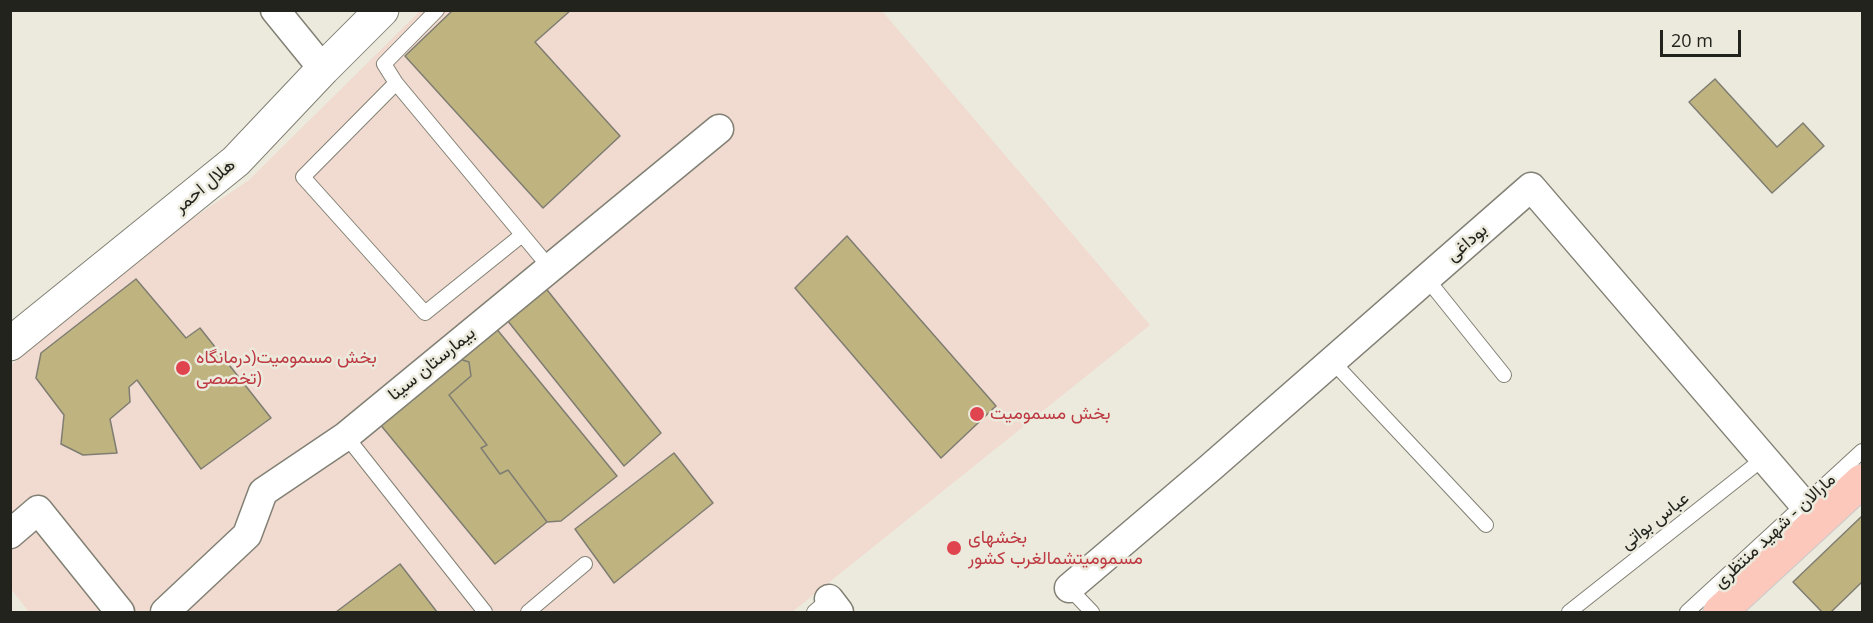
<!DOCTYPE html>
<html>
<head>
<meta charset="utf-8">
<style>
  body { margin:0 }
  #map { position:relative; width:1873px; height:623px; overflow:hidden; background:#eceadd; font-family:"Open Sans",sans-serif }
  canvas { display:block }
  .frame { position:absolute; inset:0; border:12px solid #23231e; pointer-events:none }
  .scale { position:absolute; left:1660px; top:30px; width:81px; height:27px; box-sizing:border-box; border:3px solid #23231e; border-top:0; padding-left:8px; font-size:18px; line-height:21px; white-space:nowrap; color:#23231e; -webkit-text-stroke:4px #eceadd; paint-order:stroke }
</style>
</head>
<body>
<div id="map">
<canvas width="1873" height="623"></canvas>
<div class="frame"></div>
<div class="scale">20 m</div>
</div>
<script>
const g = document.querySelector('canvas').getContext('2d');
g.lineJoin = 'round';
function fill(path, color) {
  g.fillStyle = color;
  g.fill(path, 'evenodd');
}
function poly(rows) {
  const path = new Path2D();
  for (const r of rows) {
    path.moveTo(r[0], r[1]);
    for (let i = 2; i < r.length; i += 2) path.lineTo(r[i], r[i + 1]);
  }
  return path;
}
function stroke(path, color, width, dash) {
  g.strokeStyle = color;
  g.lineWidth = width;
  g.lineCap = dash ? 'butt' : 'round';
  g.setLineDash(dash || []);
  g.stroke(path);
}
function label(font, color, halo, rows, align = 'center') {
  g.font = font + ' "Open Sans",Vazirmatn,sans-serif';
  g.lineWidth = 5;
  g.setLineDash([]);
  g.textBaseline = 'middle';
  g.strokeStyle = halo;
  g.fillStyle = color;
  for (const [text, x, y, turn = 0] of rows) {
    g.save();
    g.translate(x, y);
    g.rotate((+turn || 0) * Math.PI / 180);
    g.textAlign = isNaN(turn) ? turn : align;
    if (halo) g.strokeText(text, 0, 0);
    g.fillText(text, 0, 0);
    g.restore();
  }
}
const medical = poly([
  [420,11,882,11,1150,325,792,612,29,612,11,589,11,365,148,249,249,180]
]);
const building = poly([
  [453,10,571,10,535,42,620,136,543,208,405,56,453,10],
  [1715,79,1777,147,1803,123,1824,146,1772,193,1689,102,1715,79],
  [847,236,996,406,941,458,795,288,847,236],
  [136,279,186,338,200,328,271,418,201,469,137,380,129,387,130,402,110,419,117,453,83,455,61,444,64,415,36,378,41,353,136,279],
  [540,281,661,433,624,466,499,310,540,281],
  [495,327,617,476,561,521,547,522,508,470,500,474,481,448,487,445,449,395,471,376,469,362,456,358,495,327],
  [456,358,469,362,471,376,449,395,487,445,481,448,500,474,508,470,547,522,495,564,379,423,456,358],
  [674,453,713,503,614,583,575,529,674,453],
  [1862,516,1862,582,1831,612,1822,612,1793,582,1862,516],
  [400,564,437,612,336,612,400,564]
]);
const service = poly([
  [437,10,384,64,396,83,550,268],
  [396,83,303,177,425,313,522,235],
  [1427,279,1504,375],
  [1332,361,1486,525],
  [346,436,485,612],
  [1069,588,1092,612],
  [528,612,585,564],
  [814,612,829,599],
  [1569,612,1764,458],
  [1687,612,1862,451]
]);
const minor = poly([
  [275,10,323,69],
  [10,534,38,510,120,612],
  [1069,588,1210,468,1531,187,1819,522],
  [829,599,839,612],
  [165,612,247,535,263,492,346,436,719,129]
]);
const tertiary = poly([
  [10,344,236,161,323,69,382,10]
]);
const primary = poly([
  [1720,612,1862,481]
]);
const markers = [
  [183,368,8,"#e0444e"],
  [977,414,8,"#e0444e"],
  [954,548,8,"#e0444e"]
];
const streetNames = [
  ["هلال احمر",205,186,-40],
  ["بوداغی",1467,243,-41],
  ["بیمارستان سینا",432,364,-39],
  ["عباس بواتی",1655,521,-38],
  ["مارالان - شهید منتظری",1775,531,-43]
];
const healthNames = [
  ["بخش مسمومیت(درمانگاه",196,358],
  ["تخصصی)",196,379],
  ["بخش مسمومیت",990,414],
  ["بخشهای",968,538],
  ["مسمومیتشمالغرب کشور",968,559]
];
fill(medical, '#f1dacf');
fill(building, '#bfb480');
stroke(building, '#7f7d72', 1.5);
stroke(service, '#828075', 16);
stroke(minor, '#828075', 31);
stroke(tertiary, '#828075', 35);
stroke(primary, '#cacac9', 35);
stroke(service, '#fff', 14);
stroke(minor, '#fff', 28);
stroke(tertiary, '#fff', 33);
stroke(primary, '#fcc8bc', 33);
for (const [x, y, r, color] of markers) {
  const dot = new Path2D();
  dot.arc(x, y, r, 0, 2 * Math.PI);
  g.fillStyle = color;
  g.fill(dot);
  stroke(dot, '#eceadd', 2);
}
label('18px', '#23231e', '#eceadd', streetNames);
label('18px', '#be3a42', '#eceadd', healthNames, 'left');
</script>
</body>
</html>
